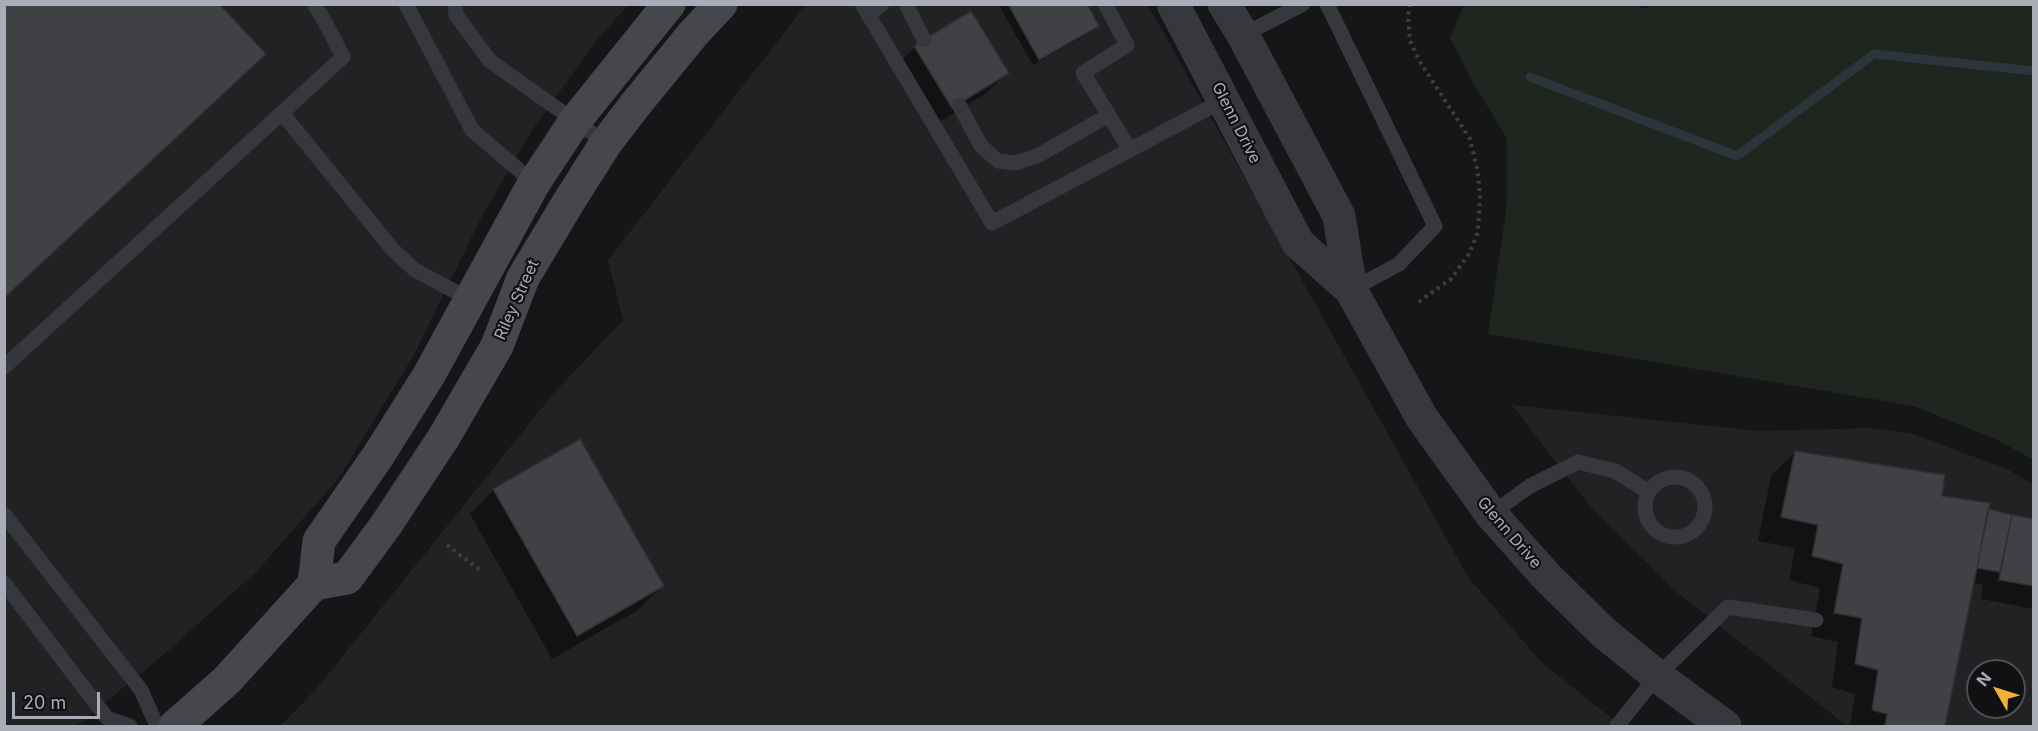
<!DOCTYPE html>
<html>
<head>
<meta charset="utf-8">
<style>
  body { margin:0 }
  #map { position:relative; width:2038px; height:731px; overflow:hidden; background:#161618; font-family:Inter,sans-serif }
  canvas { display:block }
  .frame { position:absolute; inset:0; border:6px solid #a8adb8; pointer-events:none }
  .north { position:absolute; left:1966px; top:659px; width:60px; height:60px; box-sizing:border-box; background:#111113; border:2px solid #4d4f55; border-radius:50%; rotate:309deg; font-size:16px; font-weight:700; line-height:24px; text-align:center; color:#a8adb8 }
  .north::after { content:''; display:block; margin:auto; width:21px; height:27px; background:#f2b134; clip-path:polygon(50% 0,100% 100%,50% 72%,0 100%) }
  .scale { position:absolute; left:12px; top:692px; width:88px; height:27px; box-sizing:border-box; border:3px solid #a8adb8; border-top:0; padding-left:8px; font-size:18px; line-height:21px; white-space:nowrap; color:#a8adb8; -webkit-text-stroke:4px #111113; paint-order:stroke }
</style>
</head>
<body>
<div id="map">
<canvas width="2038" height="731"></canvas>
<div class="frame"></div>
<div class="north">N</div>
<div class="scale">20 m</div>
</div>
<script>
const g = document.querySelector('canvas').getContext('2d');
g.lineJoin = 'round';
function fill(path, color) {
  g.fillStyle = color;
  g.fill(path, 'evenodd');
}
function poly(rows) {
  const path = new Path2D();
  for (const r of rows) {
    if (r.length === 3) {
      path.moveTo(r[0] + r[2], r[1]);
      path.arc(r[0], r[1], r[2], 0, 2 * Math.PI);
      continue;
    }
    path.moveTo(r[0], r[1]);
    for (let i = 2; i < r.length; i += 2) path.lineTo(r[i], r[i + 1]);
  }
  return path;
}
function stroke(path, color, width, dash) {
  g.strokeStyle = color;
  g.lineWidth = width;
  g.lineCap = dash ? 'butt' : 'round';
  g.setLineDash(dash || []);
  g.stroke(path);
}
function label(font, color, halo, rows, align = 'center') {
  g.font = font + ' Inter,sans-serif';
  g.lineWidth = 4.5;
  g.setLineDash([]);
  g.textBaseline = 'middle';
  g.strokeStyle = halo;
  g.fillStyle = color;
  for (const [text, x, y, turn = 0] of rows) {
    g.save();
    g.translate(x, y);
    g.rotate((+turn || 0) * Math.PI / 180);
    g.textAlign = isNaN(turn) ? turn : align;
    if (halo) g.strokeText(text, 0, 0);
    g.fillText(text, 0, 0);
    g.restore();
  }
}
const built = poly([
  [810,4,1148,5,1468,577,1543,664,1622,726,280,726,318,687,553,394,623,320,608,260,801,11],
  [4,5,628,5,597,40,533,129,481,218,414,355,338,479,256,572,161,657,76,726,5,726],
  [1512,405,1759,431,1870,428,1910,433,2007,469,2033,484,2033,726,1847,726,1679,594,1589,505],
  [1978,671,2014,671,2014,707,1978,707]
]);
const green = poly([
  [1625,5,1645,8,1661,4,2033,5,2033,460,1998,440,1914,406,1488,334,1507,204,1507,138,1473,83,1450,38,1464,5]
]);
const shadow = poly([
  [998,4,1085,4,1097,25,1091,32,1033,65],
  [915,47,1007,73,988,92,933,126,896,66],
  [1795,452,1940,498,2034,520,2034,609,1981,599,1983,585,1973,583,1944,726,1850,726,1855,694,1832,687,1838,642,1811,636,1820,588,1789,580,1795,548,1758,541,1771,476],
  [494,490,662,586,638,610,552,659,470,514]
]);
const stream = poly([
  [1530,77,1737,156,1874,54,2034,71]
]);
const building = poly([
  [4,4,219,4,266,54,4,298,4,4],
  [1008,4,1087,4,1099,26,1039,60,1008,4],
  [971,11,1009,73,952,108,914,46,971,11],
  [580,439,664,586,577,636,493,489,580,439],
  [1795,451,1945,475,1942,496,1990,503,1945,726,1885,726,1887,714,1872,710,1878,670,1855,664,1862,618,1834,613,1843,564,1812,556,1818,525,1781,517,1795,451],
  [1988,509,2012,515,2000,572,1977,568,1988,509],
  [2012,515,2034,519,2034,586,1999,580,2012,515]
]);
const path = poly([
  [1410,4,1408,16,1410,41,1420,62,1470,139,1478,172,1480,197,1478,232,1469,254,1451,279,1417,303],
  [447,545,480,570]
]);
const service = poly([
  [406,4,472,130,534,183],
  [455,4,456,15,490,61,606,143],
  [862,4,992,223,1224,100],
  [906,4,924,40],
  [1105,4,1127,45,1083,73,1130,150],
  [1327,4,1435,226,1399,264,1351,290],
  [868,15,882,4],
  [1243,35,1303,4],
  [959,105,981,146,998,161,1016,163,1039,155,1109,115],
  [282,113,393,250,415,270,469,299],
  [4,367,343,57,324,20,314,4],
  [1675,507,30],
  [4,514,141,690,157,726],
  [1491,514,1530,486,1578,462,1615,471,1649,492],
  [4,583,107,718,130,726],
  [1617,726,1657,676,1728,607,1816,620]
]);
const tertiary = poly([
  [1173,4,1298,243,1351,290,1422,418,1491,514,1546,576,1603,632,1657,676,1725,726],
  [1224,4,1243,35,1339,216,1351,290]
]);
const secondary = poly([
  [314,584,347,578,386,525,444,437,497,346,523,278,568,203,606,143,635,105,693,34,721,4],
  [175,726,227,680,314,584,319,541,378,456,429,375,534,183,575,121,669,4]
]);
const streetNames = [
  ["Glenn Drive",1236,123,63],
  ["Riley Street",517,300,-66],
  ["Glenn Drive",1509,533,49]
];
fill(built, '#222225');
fill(green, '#1e261f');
fill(shadow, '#0007');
stroke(stream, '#2c353c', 9);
fill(building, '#404145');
stroke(building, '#303034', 1.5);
stroke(path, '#3d3f44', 4, [3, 4.5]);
stroke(service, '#37383d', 15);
stroke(tertiary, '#37383d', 33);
stroke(secondary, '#45474d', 33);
label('16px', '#a8adb8', '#111113', streetNames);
</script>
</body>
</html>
